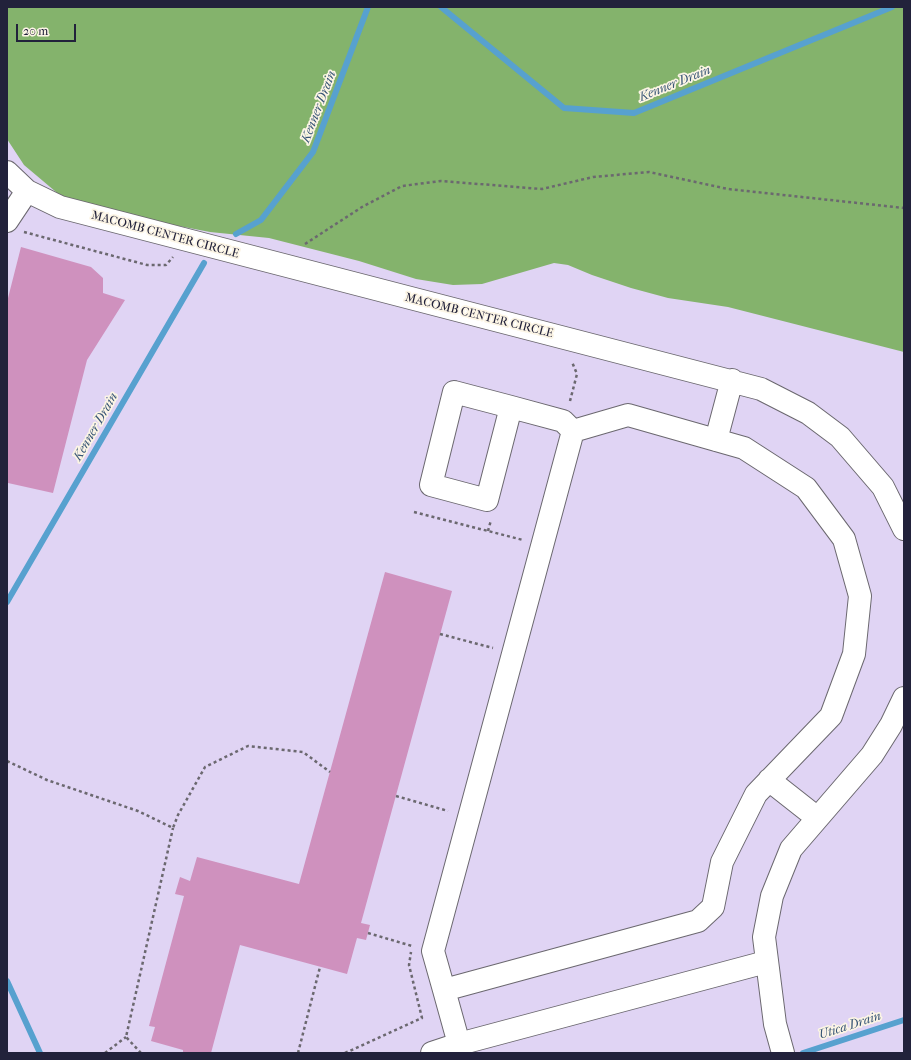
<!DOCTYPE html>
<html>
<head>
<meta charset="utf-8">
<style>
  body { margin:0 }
  #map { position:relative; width:911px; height:1060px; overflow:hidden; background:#f3ead0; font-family:"IM FELL French Canon",serif }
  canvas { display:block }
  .frame { position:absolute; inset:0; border:8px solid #22223b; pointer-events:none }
  .scale { position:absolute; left:16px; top:24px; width:60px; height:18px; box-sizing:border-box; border:2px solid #22223b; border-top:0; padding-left:5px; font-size:12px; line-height:14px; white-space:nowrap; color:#22223b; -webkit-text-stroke:3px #fcf5e5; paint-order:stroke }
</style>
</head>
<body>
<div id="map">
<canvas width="911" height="1060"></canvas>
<div class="frame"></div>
<div class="scale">20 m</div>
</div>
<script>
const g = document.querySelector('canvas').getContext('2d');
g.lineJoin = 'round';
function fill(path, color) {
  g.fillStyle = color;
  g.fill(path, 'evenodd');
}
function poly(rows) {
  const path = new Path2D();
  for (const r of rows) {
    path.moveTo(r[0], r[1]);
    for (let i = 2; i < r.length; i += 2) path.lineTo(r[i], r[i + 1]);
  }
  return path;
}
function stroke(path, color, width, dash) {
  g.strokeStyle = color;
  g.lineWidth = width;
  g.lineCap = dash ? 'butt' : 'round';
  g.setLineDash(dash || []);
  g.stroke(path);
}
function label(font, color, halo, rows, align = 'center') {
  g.font = font + ' "IM FELL French Canon",serif';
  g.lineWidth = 3.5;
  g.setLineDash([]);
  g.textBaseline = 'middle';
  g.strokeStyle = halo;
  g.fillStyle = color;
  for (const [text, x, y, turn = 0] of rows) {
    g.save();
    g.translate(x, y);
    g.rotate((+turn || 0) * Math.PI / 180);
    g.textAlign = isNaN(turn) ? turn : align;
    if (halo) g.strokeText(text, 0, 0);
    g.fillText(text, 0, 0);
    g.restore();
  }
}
const built = poly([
  [7,7,904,7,904,1053,7,1053]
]);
const forest = poly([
  [7,7,904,7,904,352,728,307,668,298,631,288,592,275,568,265,554,263,482,284,453,285,416,279,359,261,269,238,210,232,132,217,62,197,24,165,7,139]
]);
const stream = poly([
  [441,7,564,108,634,113,892,7],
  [236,234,261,220,313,152,368,7],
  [7,602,204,263],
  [7,981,40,1053],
  [803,1053,904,1020]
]);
const building = poly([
  [21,247,91,267,103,278,103,293,125,300,87,360,53,493,8,483,7,485,7,302],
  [385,572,452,591,361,923,370,925,366,940,357,938,347,974,240,945,211,1053,183,1053,183,1050,151,1041,155,1027,149,1026,184,896,175,894,180,877,190,881,197,857,299,884]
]);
const path = poly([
  [24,232,147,265,166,265,173,257],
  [305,244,362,207,402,186,441,181,542,189,593,177,649,172,728,189,904,208],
  [570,401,577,374,572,362],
  [414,512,523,540],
  [488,531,491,520],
  [440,634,493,648],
  [7,761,47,780,138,811,173,828,178,815,205,767,248,746,303,752,330,772],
  [396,796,448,811],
  [368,933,412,946],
  [105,1053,126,1037],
  [141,1053,126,1037,173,828],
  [298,1053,320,967],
  [345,1053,422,1018,409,965,411,952]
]);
const minor = poly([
  [7,172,27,191,60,207,761,389,808,413,840,437,883,487,904,529],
  [7,221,27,191],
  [511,407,487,500,431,485,454,392,511,407,563,421,573,431],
  [716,440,732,380],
  [769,780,816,817],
  [444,990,698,921,713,907,722,862,756,794,831,716,854,654,860,596,844,539,806,488,744,448,628,415,573,431,433,951,444,990,459,1044],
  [432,1053,459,1044,766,962],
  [783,1053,775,1024,764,937,772,896,791,849,872,755,891,725,904,698]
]);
const streetNames = [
  ["MACOMB CENTER CIRCLE",165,235,15],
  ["MACOMB CENTER CIRCLE",479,316,14]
];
const waterNames = [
  ["Kenner Drain",675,84,-22],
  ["Kenner Drain",319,107,-69],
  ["Kenner Drain",96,427,-60],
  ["Utica Drain",850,1026,-18]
];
fill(built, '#e0d4f4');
fill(forest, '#84b36c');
stroke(stream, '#57a1cf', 6);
fill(building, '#cf91be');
stroke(minor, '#6b686f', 24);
stroke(path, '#6b686f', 2.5, [3, 3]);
stroke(minor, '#fff', 22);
label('12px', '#22223b', '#fcf5e5', streetNames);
label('italic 13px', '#375576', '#fcf5e5', waterNames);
</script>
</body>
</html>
